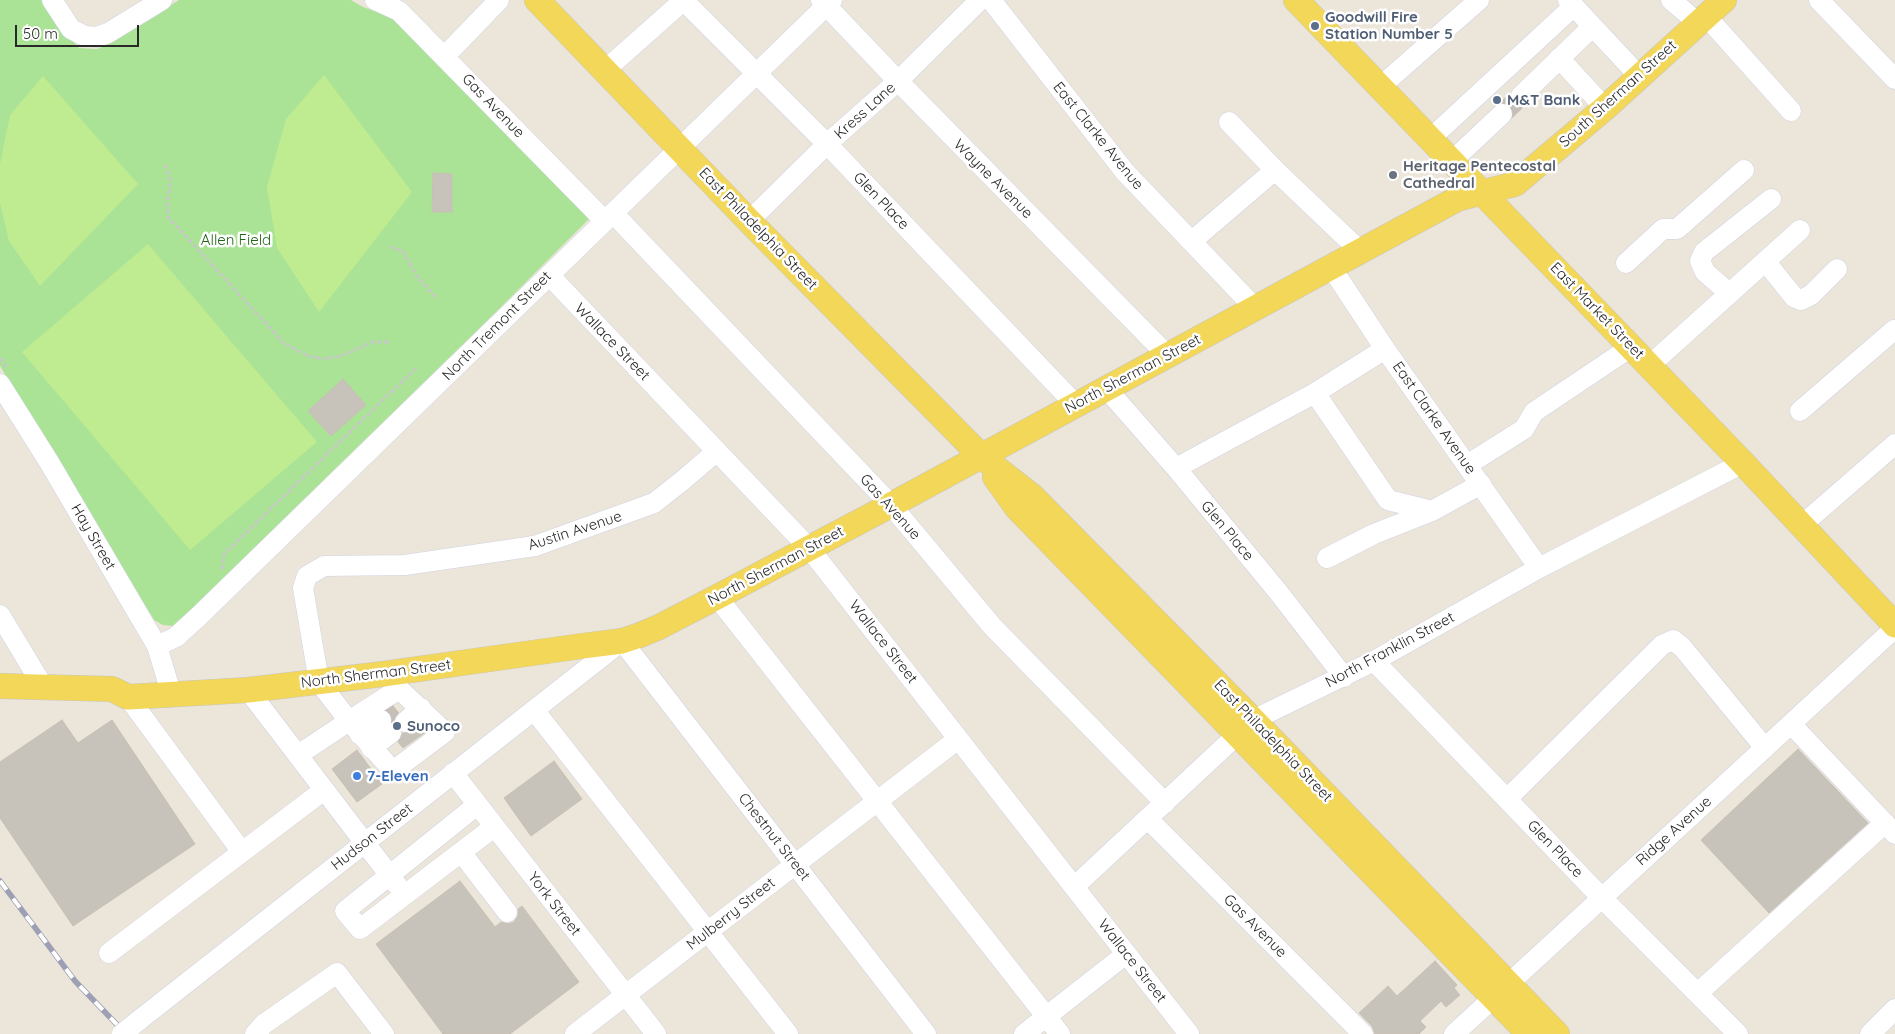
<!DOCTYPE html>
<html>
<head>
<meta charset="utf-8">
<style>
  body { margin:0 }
  #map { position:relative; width:1895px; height:1034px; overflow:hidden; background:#ece5da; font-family:Quicksand,sans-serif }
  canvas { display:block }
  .scale { position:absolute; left:15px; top:25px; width:124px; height:22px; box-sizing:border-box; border:2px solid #292929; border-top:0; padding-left:6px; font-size:15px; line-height:18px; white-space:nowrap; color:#292929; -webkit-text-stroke:4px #fff; paint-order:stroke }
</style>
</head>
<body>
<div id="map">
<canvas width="1895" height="1034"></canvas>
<div class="scale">50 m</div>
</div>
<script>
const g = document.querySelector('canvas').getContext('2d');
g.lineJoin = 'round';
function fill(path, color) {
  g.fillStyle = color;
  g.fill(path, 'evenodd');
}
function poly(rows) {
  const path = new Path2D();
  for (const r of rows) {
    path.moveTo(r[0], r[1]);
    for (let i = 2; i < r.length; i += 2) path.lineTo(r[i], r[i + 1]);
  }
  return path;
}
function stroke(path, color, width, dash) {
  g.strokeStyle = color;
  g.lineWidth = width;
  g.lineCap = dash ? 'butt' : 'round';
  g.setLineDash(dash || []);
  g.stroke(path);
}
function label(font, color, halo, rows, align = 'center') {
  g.font = font + ' Quicksand,sans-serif';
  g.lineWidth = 5;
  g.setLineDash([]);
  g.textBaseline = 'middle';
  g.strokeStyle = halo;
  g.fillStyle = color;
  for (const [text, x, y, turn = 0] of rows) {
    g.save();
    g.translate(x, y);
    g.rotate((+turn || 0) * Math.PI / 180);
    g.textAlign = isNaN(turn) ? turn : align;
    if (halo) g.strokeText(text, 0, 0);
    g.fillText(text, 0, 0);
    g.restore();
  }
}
const green = poly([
  [0,0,42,0,62,30,79,48,97,49,107,45,179,0,351,0,363,7,395,18,590,218,496,312,174,626,163,625,154,620,0,366]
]);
const pitch = poly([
  [324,75,412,192,319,312,277,248,267,187,286,119],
  [43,76,138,184,40,286,9,241,0,203,0,164,10,115],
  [148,244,317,442,190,550,22,352]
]);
const building = poly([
  [433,173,452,174,452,212,432,212,433,173],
  [343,379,366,405,331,436,308,411,343,379],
  [62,720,78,743,112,720,195,844,73,926,0,818,0,762,62,720],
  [420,725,427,731,403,748,398,742,403,733,412,731,420,725],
  [1798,749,1868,823,1769,913,1701,840,1798,749],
  [357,750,382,784,357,802,332,769,357,750],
  [554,761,582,799,531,836,504,798,554,761],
  [460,881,495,927,501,922,508,924,514,922,518,916,518,909,522,906,579,982,510,1034,443,1034,376,944,460,881],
  [1435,961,1457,985,1454,988,1460,995,1446,1007,1441,1001,1420,1021,1426,1027,1419,1034,1375,1034,1372,1026,1359,1013,1388,986,1397,996,1435,961]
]);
const minorTunnel = poly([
  [1502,114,1521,96],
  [381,720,396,709]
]);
const path = poly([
  [165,165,170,177,170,190,167,201,168,217,285,344,308,356,324,359,341,356,373,342,391,342],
  [391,247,403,251,416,275,437,299],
  [0,358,6,367],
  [222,569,224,554,416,368]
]);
const minor = poly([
  [52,0,71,29,85,36,97,37,108,33,162,0],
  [375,0,399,11,605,221],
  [683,0,827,144,1076,405],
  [821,0,898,81,1167,355],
  [991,0,1125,172,1255,308],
  [1568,0,1639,76],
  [1671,0,1698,23],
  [1819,0,1895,79],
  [1706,16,1791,111],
  [444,57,499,0],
  [1559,58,1605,108],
  [604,71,684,0],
  [1380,87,1479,0],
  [1521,96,1592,27],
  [1229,122,1275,170,1360,251],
  [1430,139,1574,6],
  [1452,161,1502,114],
  [613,213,891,505,992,626,1165,803],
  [749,221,827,144,898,81,980,0],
  [1192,241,1275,170],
  [1765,261,1794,297,1801,300,1811,295,1837,269],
  [1626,263,1663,229,1677,229,1744,170],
  [1331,267,1385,349,1539,568],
  [549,275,809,548,1189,1034],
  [1729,293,1705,272,1700,261,1704,252,1771,199],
  [1649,366,1800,230],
  [0,384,49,462,157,646,172,696],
  [1106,388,1176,468,1279,593,1344,677],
  [1315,393,1388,500,1432,511],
  [1800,411,1894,330],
  [1467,465,1524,429,1534,412,1631,347],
  [1176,468,1315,393,1385,349],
  [1802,525,1895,444],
  [1327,558,1374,534,1432,511,1481,484],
  [717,597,1060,1034],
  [0,615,44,688],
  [157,646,176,637,199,616,832,0],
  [1374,661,1601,897,1738,1034],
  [399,689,445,732,393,771,349,721,399,689],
  [248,690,397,885],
  [128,697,242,852],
  [534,710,788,1034],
  [405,722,421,708],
  [1792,725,1895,834],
  [360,735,381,720],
  [371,748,391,733],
  [298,755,349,721,319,682,303,588,307,576,324,566,405,565,535,546,654,503,682,481,717,451],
  [453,773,656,1034],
  [1507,799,1662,645,1673,640,1682,647,1765,748],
  [477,805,345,911,360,929,494,827],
  [1148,819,1363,1034],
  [461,852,507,912],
  [1074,887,1253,720,1374,661,1539,568,1743,463],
  [109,953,324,790],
  [1698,993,1885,823],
  [138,1021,622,641,926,1034],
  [255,1034,264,1024,337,973,384,1034],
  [575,1034,958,739],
  [1024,1034,1126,954],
  [1454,1034,1895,628],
  [1870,1034,1895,1009]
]);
const major = poly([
  [537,0,749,221,981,456,1032,496,1253,720,1557,1034],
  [1296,0,1743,463,1895,625],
  [995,477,1017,508,1529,1034],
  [0,686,112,689,128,697,248,690,383,674,582,646,622,641,640,635,659,627,717,597,891,505,1457,199,1515,184,1605,108,1724,0]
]);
const rail = poly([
  [0,881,75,981,126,1034]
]);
const minorBridge = poly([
  [122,1034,138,1021]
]);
const markers = [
  [1315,26,5,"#5c6f8a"],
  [1497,100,5,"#5c6f8a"],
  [1393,175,5,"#6b7280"],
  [397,726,5,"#5c6f8a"],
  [357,776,5,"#3f7fe0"]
];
const serviceNames = [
  ["Goodwill Fire",1325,17],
  ["Station Number 5",1325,34],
  ["M&T Bank",1507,100],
  ["Sunoco",407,726]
];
const streetNames = [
  ["South Sherman Street",1618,94,-42],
  ["Gas Avenue",493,106,46],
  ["Kress Lane",865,111,-42],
  ["East Clarke Avenue",1098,136,51],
  ["Wayne Avenue",993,179,45],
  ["Glen Place",881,201,46],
  ["East Philadelphia Street",758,229,46],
  ["East Market Street",1597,311,46],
  ["North Tremont Street",497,326,-45],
  ["Wallace Street",612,342,46],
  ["North Sherman Street",1133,374,-28],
  ["East Clarke Avenue",1434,418,55],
  ["Gas Avenue",890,507,48],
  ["Austin Avenue",575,531,-18],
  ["Glen Place",1227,531,50],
  ["Hay Street",93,537,60],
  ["North Sherman Street",776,566,-28],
  ["Wallace Street",883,642,52],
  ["North Franklin Street",1390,650,-28],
  ["North Sherman Street",376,674,-7],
  ["East Philadelphia Street",1273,741,46],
  ["Ridge Avenue",1674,831,-42],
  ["Hudson Street",372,837,-38],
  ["Chestnut Street",774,837,52],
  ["Glen Place",1555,849,46],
  ["York Street",554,904,52],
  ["Mulberry Street",731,914,-38],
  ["Gas Avenue",1255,926,45],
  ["Wallace Street",1132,961,52]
];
const worshipNames = [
  ["Heritage Pentecostal",1403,166],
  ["Cathedral",1403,183]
];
const parkNames = [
  ["Allen Field",236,240]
];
const shopNames = [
  ["7-Eleven",367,776]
];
fill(green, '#abe396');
fill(pitch, '#bfeb91');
fill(building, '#c7c2ba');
stroke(building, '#c7c1b4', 1);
stroke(minorTunnel, '#c5bfb7', 20, [20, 10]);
stroke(minor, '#d0d2e2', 21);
stroke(major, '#c7c7c7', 26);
stroke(path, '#c7c7c7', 3, [4, 2.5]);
stroke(minor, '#fff', 20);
stroke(major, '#f2d759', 25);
stroke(rail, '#9d9fb4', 5.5);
stroke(rail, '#fff', 4, [11]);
stroke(minorBridge, '#d0d2e2', 21, []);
stroke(minorBridge, '#fff', 20);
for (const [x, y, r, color] of markers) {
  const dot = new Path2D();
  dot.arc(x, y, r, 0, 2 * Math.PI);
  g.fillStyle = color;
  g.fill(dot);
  stroke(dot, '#fff', 2);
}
label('bold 15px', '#4e5e75', '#fff', serviceNames, 'left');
label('15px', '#292929', '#fff', streetNames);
label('bold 15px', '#5b616d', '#fff', worshipNames, 'left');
label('15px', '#246619', '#fff', parkNames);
label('bold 15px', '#366cbe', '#fff', shopNames, 'left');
</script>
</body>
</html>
